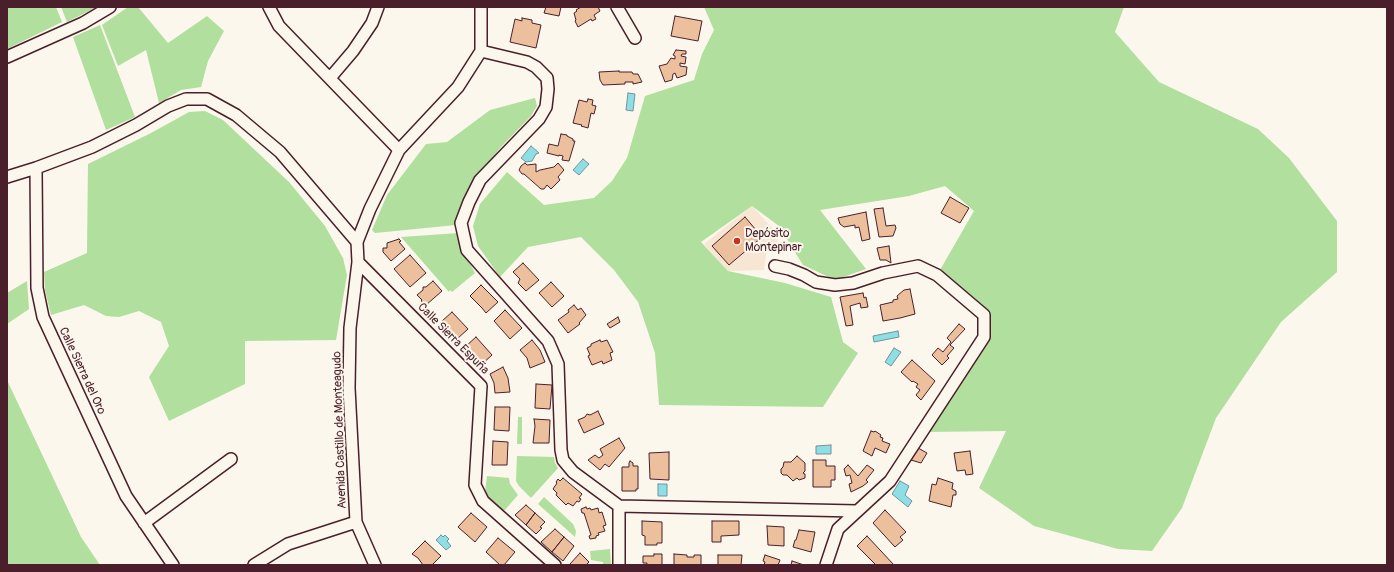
<!DOCTYPE html>
<html>
<head>
<meta charset="utf-8">
<style>
  body { margin:0 }
  #map { position:relative; width:1394px; height:572px; overflow:hidden; background:#fbf7ec; font-family:Pangolin,sans-serif }
  canvas { display:block }
  .frame { position:absolute; inset:0; border:8px solid #4a1f2b; pointer-events:none }
</style>
</head>
<body>
<div id="map">
<canvas width="1394" height="572"></canvas>
<div class="frame"></div>
</div>
<script>
const g = document.querySelector('canvas').getContext('2d');
g.lineJoin = 'round';
function fill(path, color) {
  g.fillStyle = color;
  g.fill(path, 'evenodd');
}
function poly(rows) {
  const path = new Path2D();
  for (const r of rows) {
    path.moveTo(r[0], r[1]);
    for (let i = 2; i < r.length; i += 2) path.lineTo(r[i], r[i + 1]);
  }
  return path;
}
function stroke(path, color, width, dash) {
  g.strokeStyle = color;
  g.lineWidth = width;
  g.lineCap = dash ? 'butt' : 'round';
  g.setLineDash(dash || []);
  g.stroke(path);
}
function label(font, color, halo, rows, align = 'center') {
  g.font = font + ' Pangolin,sans-serif';
  g.lineWidth = 4;
  g.setLineDash([]);
  g.textBaseline = 'middle';
  g.strokeStyle = halo;
  g.fillStyle = color;
  for (const [text, x, y, turn = 0] of rows) {
    g.save();
    g.translate(x, y);
    g.rotate((+turn || 0) * Math.PI / 180);
    g.textAlign = isNaN(turn) ? turn : align;
    if (halo) g.strokeText(text, 0, 0);
    g.fillText(text, 0, 0);
    g.restore();
  }
}
const built = poly([
  [752,206,777,233,778,251,767,248,764,270,728,271,704,244]
]);
const green = poly([
  [7,7,56,7,62,22,7,49],
  [61,7,94,7,95,8,67,22],
  [128,7,138,7,168,43,207,16,224,31,208,61,201,87,181,90,159,103,146,50,118,66,102,25],
  [704,7,1124,7,1115,32,1159,82,1258,129,1289,158,1337,221,1337,272,1281,322,1216,418,1182,508,1152,551,1118,549,1034,526,979,488,1006,431,928,432,991,332,986,310,940,270,974,211,945,186,909,196,820,210,866,269,835,280,803,265,779,226,752,206,701,242,728,271,785,283,831,297,843,342,858,353,823,407,659,405,655,353,638,302,614,270,581,237,528,247,500,277,478,246,473,226,480,204,507,172,544,205,594,198,612,181,627,158,645,96,694,80,702,54,714,30],
  [100,25,135,117,106,130,73,37],
  [535,98,537,106,531,116,501,147,472,183,456,225,375,233,372,230,387,195,426,144,447,142,490,110],
  [205,111,223,120,289,182,325,226,343,258,347,275,336,340,245,341,245,384,169,421,149,377,169,346,161,322,139,311,119,317,106,316,84,305,51,315,45,290,44,272,87,253,88,164,151,133,189,112],
  [459,233,462,249,475,273,452,292,450,290,449,292,401,237],
  [27,281,29,309,7,324,7,293],
  [7,380,81,537,100,565,7,565],
  [518,417,522,417,522,444,517,444],
  [517,456,554,457,555,463,558,468,531,498,519,486,516,481],
  [487,476,509,478,510,484,518,495,503,512,491,502,485,492],
  [544,497,573,524,576,531,575,537,538,504],
  [610,549,611,565,603,565,603,562,591,560,590,551]
]);
const water = poly([
  [628,93,635,94,633,111,626,110,628,93],
  [531,146,539,153,536,154,532,161,526,162,521,158,531,146],
  [583,159,589,164,579,175,573,170,583,159],
  [898,331,899,337,874,342,873,336,898,331],
  [894,348,901,352,891,366,885,362,894,348],
  [831,445,831,454,816,454,816,446,831,445],
  [900,481,909,486,905,495,912,501,908,507,892,494,900,481],
  [658,484,667,484,667,496,658,496,658,484],
  [441,535,443,537,445,535,449,539,447,541,451,546,446,550,436,540,441,535]
]);
const building = poly([
  [546,7,561,7,559,16,544,13,546,7],
  [581,7,598,7,600,11,594,15,596,19,592,21,591,19,578,27,575,21,576,20,574,13,577,11,576,10,581,7],
  [675,16,702,21,698,41,671,36,675,16],
  [522,18,532,20,532,23,541,25,536,48,510,42,515,19,522,21,522,18],
  [676,50,686,51,686,54,682,54,681,56,686,57,685,64,680,63,680,66,687,67,686,75,677,78,675,73,673,74,672,80,665,82,659,66,667,64,671,58,675,59,675,56,673,55,676,50],
  [619,71,619,72,632,72,633,74,638,74,642,82,633,84,633,82,625,82,625,84,603,85,600,80,599,72,619,71],
  [588,99,593,100,592,105,596,106,594,114,591,113,588,128,581,126,582,125,573,123,579,100,587,102,588,99],
  [561,134,567,135,567,136,573,139,573,141,575,141,569,161,562,160,563,156,559,155,559,156,547,153,549,144,558,146,561,134],
  [525,163,527,165,536,164,536,172,540,170,554,167,558,163,564,170,558,177,560,180,551,189,547,185,544,189,541,189,524,174,522,174,519,170,521,166,525,163],
  [950,197,969,208,960,223,941,213,950,197],
  [883,208,886,226,895,225,896,228,893,236,879,237,874,209,883,208],
  [866,212,870,239,862,241,859,227,855,228,855,225,844,227,840,224,838,218,866,212],
  [745,217,762,237,729,265,712,246,745,217],
  [399,239,401,241,399,242,405,249,391,261,383,252,383,248,387,248,387,243,399,239],
  [889,246,891,263,886,260,880,260,877,248,889,246],
  [410,255,426,273,410,287,394,269,410,255],
  [523,263,539,280,526,291,518,283,520,279,513,272,523,263],
  [433,281,442,291,426,305,421,301,422,300,417,295,423,290,423,287,426,287,433,281],
  [551,282,564,296,552,307,539,293,551,282],
  [481,285,498,302,486,313,482,308,470,296,481,285],
  [910,289,915,314,900,318,883,321,880,305,893,302,893,300,898,299,897,296,904,290,910,289],
  [863,293,864,298,866,297,868,307,861,308,860,303,850,306,853,325,846,326,840,297,863,293],
  [574,305,578,310,581,308,586,315,579,323,580,324,568,333,558,320,569,312,568,310,574,305],
  [505,310,522,328,510,339,494,321,505,310],
  [452,312,468,329,457,339,441,322,452,312],
  [618,317,620,322,610,328,607,324,618,317],
  [959,324,965,329,950,345,954,348,947,356,949,358,942,365,932,355,938,348,943,352,951,342,947,338,959,324],
  [476,337,492,355,481,365,465,347,476,337],
  [532,340,540,350,545,362,530,368,527,358,520,350,532,340],
  [600,340,601,342,607,340,613,352,610,353,612,360,603,364,602,361,592,365,588,356,590,355,587,348,591,346,591,344,600,340],
  [912,360,935,381,921,400,916,395,920,390,916,387,918,384,913,381,912,382,901,372,912,360],
  [503,367,508,378,510,392,495,393,494,383,490,374,503,367],
  [536,384,552,385,550,409,535,408,536,384],
  [495,407,510,407,509,431,494,430,495,407],
  [598,411,604,424,584,433,578,420,585,417,587,414,590,415,598,411],
  [534,419,550,420,549,443,533,443,535,426,534,419],
  [871,431,874,432,875,431,881,435,880,437,883,438,882,441,890,444,886,453,875,448,872,456,863,451,871,431],
  [619,438,625,448,609,467,605,464,600,470,588,460,595,455,599,458,603,455,600,449,619,438],
  [493,441,508,442,507,465,492,465,493,441],
  [918,448,927,453,921,463,911,460,918,448],
  [970,451,973,474,966,475,965,470,957,471,954,453,970,451],
  [669,452,669,480,650,479,649,453,669,452],
  [797,456,805,463,805,471,803,473,805,474,805,478,799,480,797,478,793,481,787,475,783,475,781,473,781,469,783,467,784,462,791,462,797,456],
  [813,460,826,460,826,466,835,466,835,480,831,480,831,487,813,487,813,460],
  [630,461,633,463,633,466,638,466,638,489,636,489,636,491,622,491,622,467,629,467,629,463,630,461],
  [848,465,858,476,867,465,874,470,866,480,868,482,863,486,851,492,849,484,852,483,850,475,846,476,844,469,848,465],
  [563,478,582,494,579,498,581,499,579,502,577,501,573,506,568,503,566,505,556,495,557,493,553,489,557,483,556,482,558,479,560,481,563,478],
  [938,478,953,483,952,489,956,491,956,495,953,495,951,507,929,501,932,484,936,485,938,478],
  [526,505,535,513,526,525,515,515,526,505],
  [586,507,587,509,590,508,591,510,598,508,599,513,602,512,606,525,603,526,605,531,598,533,599,535,596,536,596,538,590,539,589,536,591,535,584,513,582,513,581,509,586,507],
  [885,510,906,532,900,537,903,540,895,547,873,523,885,510],
  [471,513,487,527,475,542,458,527,471,513],
  [535,513,545,522,540,527,542,528,536,534,526,525,535,513],
  [642,521,662,522,662,543,657,543,657,545,645,545,645,536,642,535,642,521],
  [712,521,739,521,739,535,721,536,721,542,712,542,712,521],
  [767,526,784,527,784,546,768,545,767,526],
  [555,529,564,537,552,552,541,542,555,529],
  [799,530,815,532,811,552,793,547,795,540,796,540,799,530],
  [867,536,894,565,876,565,857,546,867,536],
  [564,537,574,546,563,561,552,552,564,537],
  [498,538,515,552,504,565,500,565,486,552,498,538],
  [425,541,441,556,432,565,423,565,418,558,412,554,425,541],
  [580,553,589,562,586,565,571,565,570,564,580,553],
  [654,554,662,554,662,565,647,565,647,563,643,563,643,556,654,556,654,554],
  [674,554,687,555,687,557,694,557,694,555,701,555,701,565,674,565,674,554],
  [718,555,742,555,741,565,718,565,718,555],
  [765,555,780,560,778,565,764,565,765,562,763,561,765,555],
  [792,561,804,565,791,565,792,561]
]);
const minor = poly([
  [269,7,279,26,399,150],
  [617,7,635,38],
  [481,51,527,62,536,67,547,78,548,89,546,107,539,119,480,180,469,202,461,223,467,250,548,341,558,364,561,450,563,460,573,472,619,506,857,511],
  [7,57,83,23,110,7],
  [330,78,353,51,372,23,378,7],
  [36,168,37,288,43,317,126,496,173,565],
  [7,177,36,168,92,147,136,125,168,106,186,99,207,99,236,115,280,152,357,242],
  [358,262,481,386,475,485,483,501,555,565],
  [775,266,789,269,804,275,816,282,835,285,853,283,883,273,918,266,937,275,984,315,984,337,890,481,838,529,826,565],
  [619,506,619,565],
  [144,523,231,459],
  [254,565,288,544,356,522],
  [375,565,356,522,349,388,350,328,358,262,357,242,370,209,399,150,458,87,481,51,481,7]
]);
const markers = [
  [737,241,4,"#c8321e"]
];
const poiNames = [
  ["Depósito",745,234],
  ["Montepinar",745,248]
];
const streetNames = [
  ["Calle Sierra Espuña",453,339,45],
  ["Calle Sierra del Oro",82,371,65],
  ["Avenida Castillo de Monteagudo",340,430,-92]
];
fill(built, '#f7e6d4');
fill(green, '#b1df9e');
fill(water, '#8edfe5');
stroke(water, '#73929b', 1);
fill(building, '#edc09d');
stroke(building, '#4a1f2b', 1);
stroke(minor, '#4a1f2b', 14);
stroke(minor, '#fbf7ec', 11);
for (const [x, y, r, color] of markers) {
  const dot = new Path2D();
  dot.arc(x, y, r, 0, 2 * Math.PI);
  g.fillStyle = color;
  g.fill(dot);
  stroke(dot, '#fbf7ec', 1.5);
}
label('12px', '#4a1f2b', '#fbf7ec', poiNames, 'left');
label('12px', '#4a1f2b', '#fbf7ec', streetNames);
</script>
</body>
</html>
